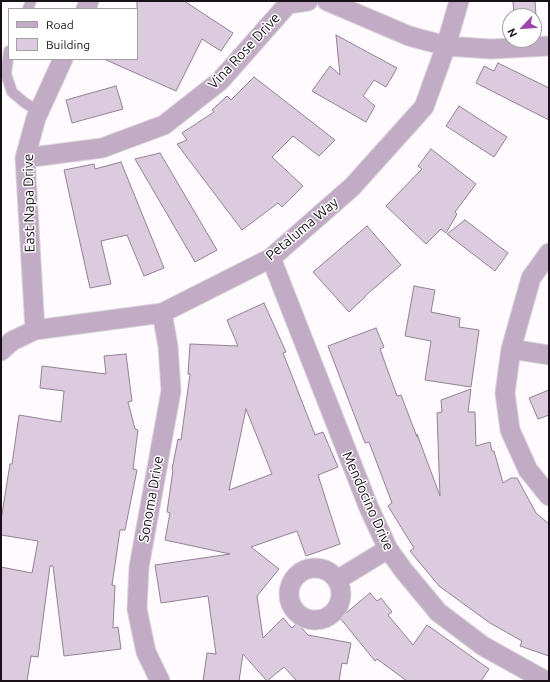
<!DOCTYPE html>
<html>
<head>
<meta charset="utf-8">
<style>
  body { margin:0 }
  #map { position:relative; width:550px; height:682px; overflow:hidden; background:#fefafe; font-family:Ubuntu,sans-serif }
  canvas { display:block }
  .frame { position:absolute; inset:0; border:2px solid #181218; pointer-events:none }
  .legend { position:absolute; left:8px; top:8px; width:130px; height:52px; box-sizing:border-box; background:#fff; border:1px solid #a3a0a3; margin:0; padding:5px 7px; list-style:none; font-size:12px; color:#181218 }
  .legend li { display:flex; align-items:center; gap:8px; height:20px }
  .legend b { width:20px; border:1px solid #a3a0a3 }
  .north { position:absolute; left:502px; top:8px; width:40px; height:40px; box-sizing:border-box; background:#fff; border:1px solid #a3a0a3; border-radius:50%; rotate:244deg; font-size:11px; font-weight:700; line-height:16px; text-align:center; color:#181218 }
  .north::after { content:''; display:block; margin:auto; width:14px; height:18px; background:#a044ae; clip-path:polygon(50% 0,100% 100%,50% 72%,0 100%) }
</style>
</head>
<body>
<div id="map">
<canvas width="550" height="682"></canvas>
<div class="frame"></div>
<ul class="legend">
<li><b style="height:5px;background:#c2acc5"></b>Road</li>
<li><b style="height:11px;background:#dccbde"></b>Building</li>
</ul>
<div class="north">N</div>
</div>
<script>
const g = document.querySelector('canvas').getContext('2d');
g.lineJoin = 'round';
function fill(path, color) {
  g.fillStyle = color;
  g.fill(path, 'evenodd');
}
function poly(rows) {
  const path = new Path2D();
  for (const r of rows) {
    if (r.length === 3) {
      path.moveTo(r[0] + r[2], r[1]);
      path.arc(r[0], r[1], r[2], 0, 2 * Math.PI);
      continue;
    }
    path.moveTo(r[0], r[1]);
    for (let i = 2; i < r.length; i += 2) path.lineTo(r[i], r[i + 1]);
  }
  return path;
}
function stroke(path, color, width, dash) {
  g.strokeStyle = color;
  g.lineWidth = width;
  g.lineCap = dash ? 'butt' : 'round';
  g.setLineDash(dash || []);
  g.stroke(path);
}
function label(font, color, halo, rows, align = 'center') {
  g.font = font + ' Ubuntu,sans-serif';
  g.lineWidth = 3;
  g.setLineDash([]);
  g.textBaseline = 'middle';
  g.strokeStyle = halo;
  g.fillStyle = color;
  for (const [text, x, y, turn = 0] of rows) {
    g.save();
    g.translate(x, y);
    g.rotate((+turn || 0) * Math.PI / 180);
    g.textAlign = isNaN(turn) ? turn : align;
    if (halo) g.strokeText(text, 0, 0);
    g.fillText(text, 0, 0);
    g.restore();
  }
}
const building = poly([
  [137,1,184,1,233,33,221,51,202,39,176,91,104,59,137,59,137,1],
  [513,1,535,1,536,16,514,16,513,1],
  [336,35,397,68,386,87,374,80,363,96,375,106,366,122,312,91,330,66,340,75,336,35],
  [498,63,549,88,549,120,476,83,484,66,494,71,498,63],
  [254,77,335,140,319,156,293,136,272,157,303,186,282,207,278,203,242,230,177,144,187,140,182,133,214,112,212,110,227,96,231,100,254,77],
  [116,86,123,109,72,123,66,100,116,86],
  [459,106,507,137,494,157,446,126,459,106],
  [431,149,476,184,455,212,457,214,446,233,441,229,426,244,386,206,422,169,418,166,431,149],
  [160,153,217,250,195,262,135,159,160,153],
  [121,162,164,268,144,276,127,235,101,241,111,284,90,288,64,170,94,164,95,169,121,162],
  [465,220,508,253,495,271,447,234,465,220],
  [367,226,401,265,365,296,365,297,349,312,313,272,367,226],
  [414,286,435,290,431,312,460,318,459,327,479,330,471,387,425,380,431,341,405,336,414,286],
  [264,303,286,352,283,353,315,435,323,432,338,467,318,475,340,544,306,556,297,531,251,547,279,569,257,596,263,638,283,618,292,628,297,623,308,635,351,643,347,664,342,663,339,681,297,681,284,667,267,681,243,654,239,681,203,681,207,653,216,654,208,596,161,603,155,565,230,554,165,540,170,513,167,512,173,470,172,469,178,439,181,440,190,374,188,374,190,344,238,346,227,320,264,303],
  [246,409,272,474,229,490,246,409],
  [376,328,384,347,380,349,397,396,401,395,417,437,417,434,440,496,437,413,442,412,441,400,471,389,468,412,475,412,476,446,490,442,492,451,494,451,503,483,511,478,517,478,536,513,549,524,549,656,520,646,522,641,490,623,439,586,410,551,414,548,388,506,392,503,369,442,365,443,328,346,376,328],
  [126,354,132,401,128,402,135,429,138,430,133,469,137,470,125,530,120,530,112,585,115,586,113,628,118,627,121,649,64,656,53,566,50,566,38,657,31,656,27,681,1,681,1,567,32,573,38,541,1,535,1,520,10,464,12,464,19,415,61,422,64,391,40,388,42,366,106,374,104,356,126,354],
  [549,390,549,415,538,419,529,398,549,390],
  [370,593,377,601,381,598,392,612,388,615,413,645,427,625,489,669,481,681,407,681,377,659,375,661,340,618,370,593]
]);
const service = poly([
  [28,9,31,1],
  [9,51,6,74,12,92,25,103,39,111]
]);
const minor = poly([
  [327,1,409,36,446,46,491,49,549,46],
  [86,9,89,1],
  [25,158,102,148,164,125,220,81,288,4,308,1],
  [549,253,531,278,511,349,505,393,510,430,528,470,549,496],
  [271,258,369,508,388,549,404,571,438,612,483,646,546,681],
  [35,330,25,158,36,118,63,59],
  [511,349,549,355],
  [1,351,12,341,35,330,162,313,271,258,352,187,424,107,446,46,459,1],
  [315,594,26],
  [337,580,388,549],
  [160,681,146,652,137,609,139,567,171,391,168,346,162,313]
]);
const streetNames = [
  ["Vina Rose Drive",244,51,-47],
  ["East Napa Drive",29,203,-91],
  ["Petaluma Way",302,229,-40],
  ["Sonoma Drive",151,499,-80],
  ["Mendocino Drive",368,501,66]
];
fill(building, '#dccbde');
stroke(building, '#918293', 1);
stroke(service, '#d9d5d9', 12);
stroke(minor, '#d9d5d9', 21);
stroke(service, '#c2acc5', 10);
stroke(minor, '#c2acc5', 19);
label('14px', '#181218', '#fff', streetNames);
</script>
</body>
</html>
